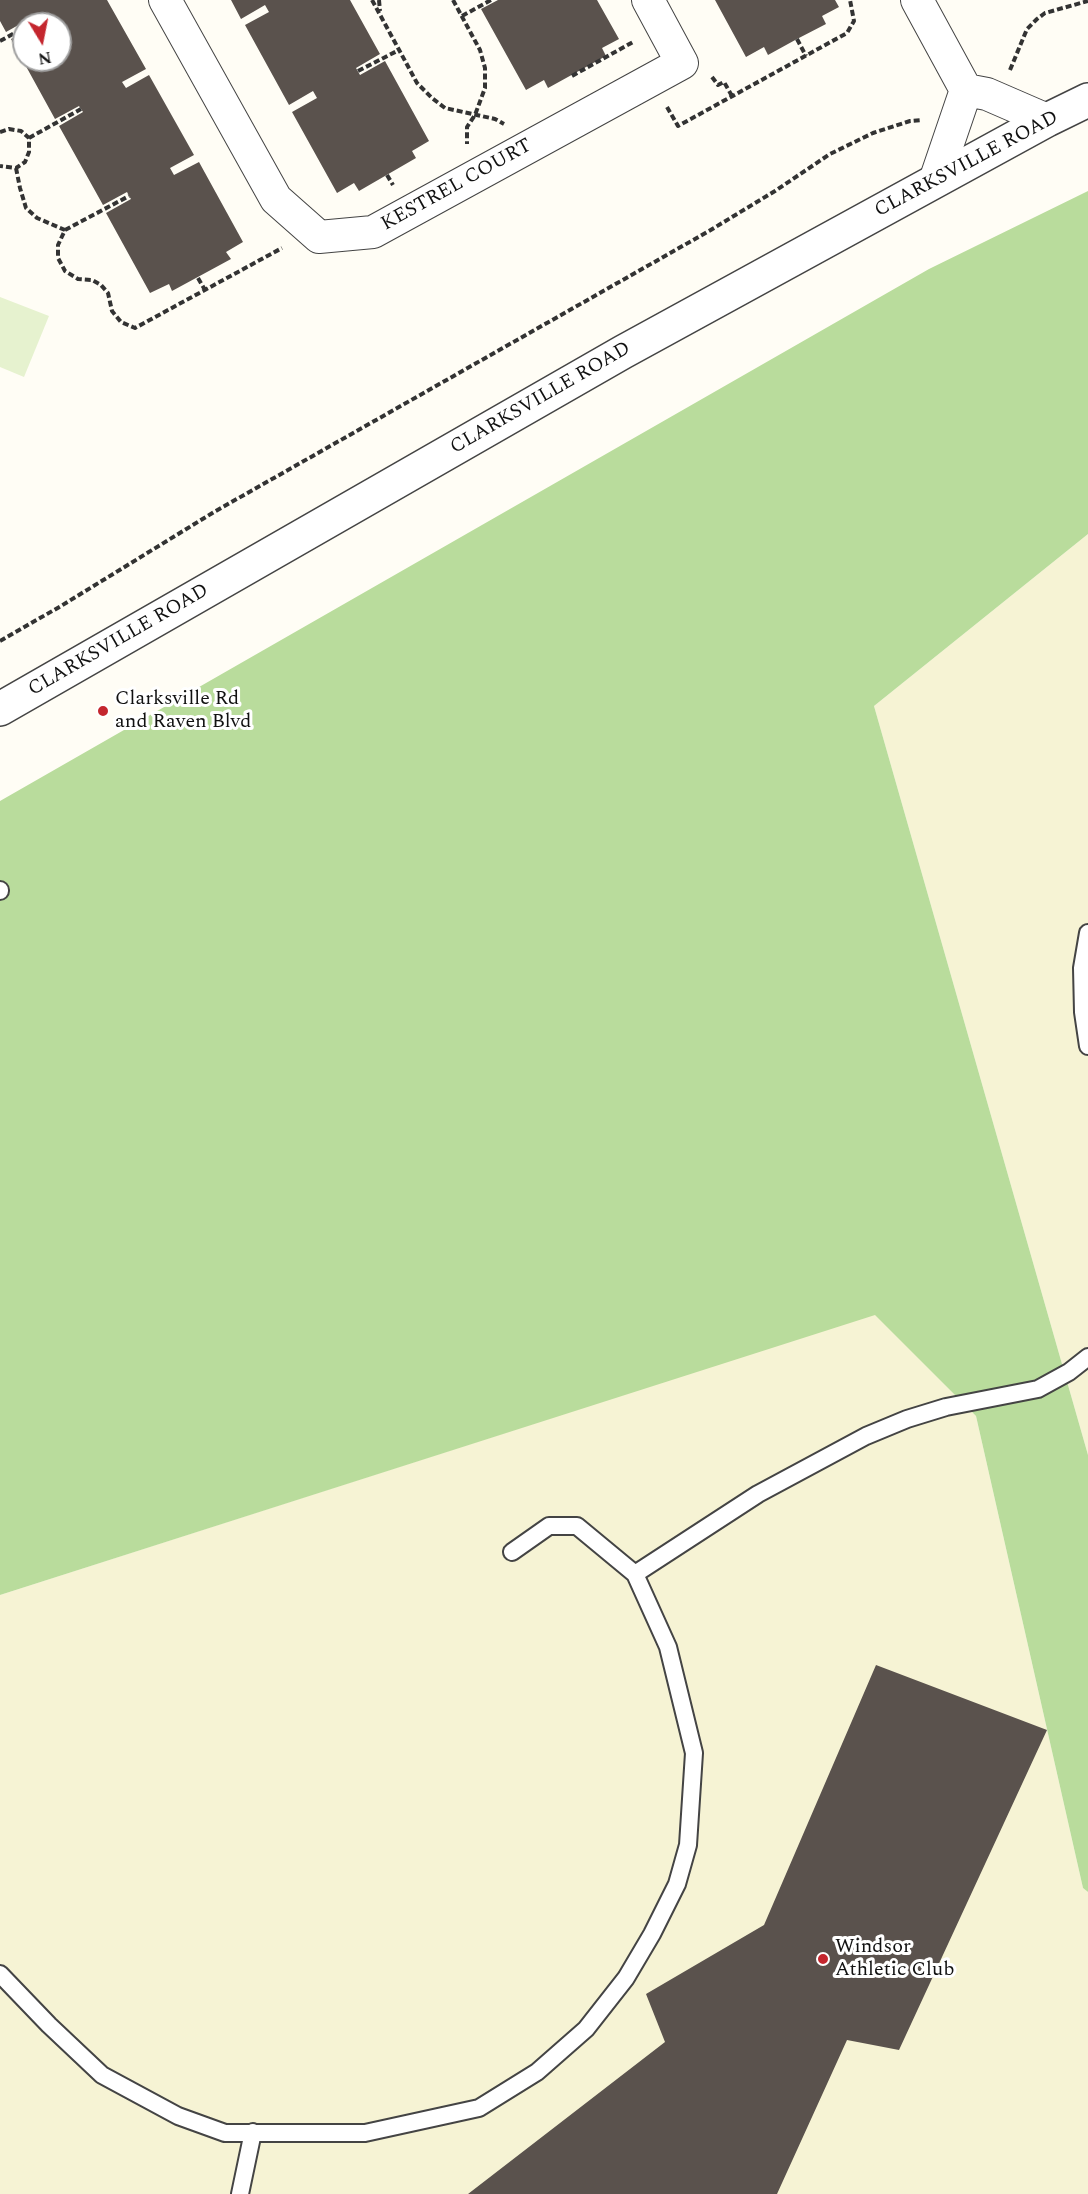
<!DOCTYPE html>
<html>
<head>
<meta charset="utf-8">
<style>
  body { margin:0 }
  #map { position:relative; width:1088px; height:2194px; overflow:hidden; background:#fffdf5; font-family:Spectral,serif }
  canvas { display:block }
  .north { position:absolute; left:12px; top:12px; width:60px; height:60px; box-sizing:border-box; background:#fff; border:2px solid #a0a0a0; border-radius:50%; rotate:170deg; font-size:16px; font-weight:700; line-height:24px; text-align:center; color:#111 }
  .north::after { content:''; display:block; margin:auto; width:21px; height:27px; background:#c4262e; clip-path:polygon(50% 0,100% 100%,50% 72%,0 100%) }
</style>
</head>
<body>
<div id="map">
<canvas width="1088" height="2194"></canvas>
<div class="north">N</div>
</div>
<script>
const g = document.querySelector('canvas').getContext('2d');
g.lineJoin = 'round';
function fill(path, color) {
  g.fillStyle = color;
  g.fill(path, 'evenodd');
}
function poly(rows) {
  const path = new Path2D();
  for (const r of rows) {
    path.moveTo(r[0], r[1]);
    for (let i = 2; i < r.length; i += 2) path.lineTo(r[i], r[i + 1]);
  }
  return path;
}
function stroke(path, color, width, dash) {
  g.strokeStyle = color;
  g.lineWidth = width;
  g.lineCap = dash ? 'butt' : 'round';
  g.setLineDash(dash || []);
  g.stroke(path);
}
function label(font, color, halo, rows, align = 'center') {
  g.font = font + ' Spectral,serif';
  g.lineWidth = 6;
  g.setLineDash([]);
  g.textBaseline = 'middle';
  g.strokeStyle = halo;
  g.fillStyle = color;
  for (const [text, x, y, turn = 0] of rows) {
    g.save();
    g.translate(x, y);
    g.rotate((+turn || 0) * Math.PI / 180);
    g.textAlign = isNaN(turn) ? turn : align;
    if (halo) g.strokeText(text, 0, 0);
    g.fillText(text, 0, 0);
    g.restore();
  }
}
const farmland = poly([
  [1088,534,1088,1455,874,706],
  [875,1314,976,1416,1083,1888,1088,1892,1088,2194,0,2194,0,1595]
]);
const forest = poly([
  [1088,191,1088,534,874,706,1088,1455,1088,1892,1083,1888,976,1416,875,1315,0,1595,0,801,929,269]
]);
const pitch = poly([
  [0,297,49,316,24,377,0,367]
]);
const building = poly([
  [0,0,107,0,146,69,122,82,126,88,149,75,194,155,170,168,174,175,199,162,243,242,226,252,231,259,172,291,169,284,150,293,106,213,131,199,129,196,127,192,103,205,59,126,83,112,79,106,55,119,11,39,24,32,24,60,60,60,60,24,34,24,31,18,6,32,0,21],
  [231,0,350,0,380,54,356,68,360,75,385,61,429,141,412,151,416,158,359,191,354,183,337,193,292,112,317,98,313,91,289,105,245,25,269,12,265,5,241,19],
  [498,0,597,0,619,39,602,48,606,56,548,88,544,80,526,90,481,9],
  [715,0,835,0,839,7,822,16,826,24,797,39,768,55,764,47,746,57],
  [876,1665,1047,1730,899,2050,847,2040,777,2194,468,2194,665,2042,646,1994,764,1925]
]);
const path = poly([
  [372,0,417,83,432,98,445,108,495,119,504,124],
  [379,0,380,11],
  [453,0,480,50,485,68,485,88,475,115,467,127,467,144],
  [462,16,491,0],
  [30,24,33,23],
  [797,39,806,56],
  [0,41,24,28],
  [1010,70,1027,29,1037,19,1045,13,1088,1],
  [358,71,399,50],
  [572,76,633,42],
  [712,77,718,85,724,82,732,96],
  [667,107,678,126,847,33,854,21,850,0],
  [0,132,9,129,21,131,29,138,29,152,25,162,16,168,0,166],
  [29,138,81,109],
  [16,168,20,188,26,208,37,218,65,230,58,245,58,258,65,271,78,279,92,280,101,285,108,293,112,311,121,322,135,328,282,248],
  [387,175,393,185],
  [65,230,129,196],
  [198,278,205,290],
  [0,641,61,606,214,512,709,231,775,191,830,154,873,133,910,121,922,120]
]);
const service = poly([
  [0,890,0,891],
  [1088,933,1082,968,1083,1012,1088,1046],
  [635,1574,758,1494,866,1436,907,1419,946,1407,1038,1389,1069,1372,1088,1357],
  [0,1974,49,2025,102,2075,178,2116,225,2133,365,2133,479,2108,537,2072,586,2029,626,1978,652,1934,677,1884,688,1845,694,1753,668,1647,635,1574,577,1526,549,1526,512,1552],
  [240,2194,253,2132]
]);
const minor = poly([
  [165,0,276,199,319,237,373,232,682,63,648,0],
  [917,0,966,90,935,181],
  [966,90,987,94,1047,120]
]);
const tertiary = poly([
  [0,709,623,352,1047,120,1088,100]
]);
const markers = [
  [103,711,6,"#c4262e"],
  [823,1959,6,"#c4262e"]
];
const streetNames = [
  ["CLARKSVILLE ROAD",967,165,-28],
  ["KESTREL COURT",457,186,-29],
  ["CLARKSVILLE ROAD",541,399,-30],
  ["CLARKSVILLE ROAD",119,641,-30]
];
const poiNames = [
  ["Clarksville Rd",115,700],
  ["and Raven Blvd",115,723],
  ["Windsor",835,1948],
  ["Athletic Club",835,1971]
];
fill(farmland, '#f6f3d4');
fill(forest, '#b9dc9c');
fill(pitch, '#e6f2cf');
fill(building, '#5a524d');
stroke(service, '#444', 20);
stroke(minor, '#444', 34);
stroke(tertiary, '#444', 36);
stroke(path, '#333', 4, [6, 3]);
stroke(service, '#fff', 16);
stroke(minor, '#fff', 32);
stroke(tertiary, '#fff', 33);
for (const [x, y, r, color] of markers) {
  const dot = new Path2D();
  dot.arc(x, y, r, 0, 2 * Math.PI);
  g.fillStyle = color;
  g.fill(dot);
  stroke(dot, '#fff', 2);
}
label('20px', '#111', '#fff', streetNames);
label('20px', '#111', '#fff', poiNames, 'left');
</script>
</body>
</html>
